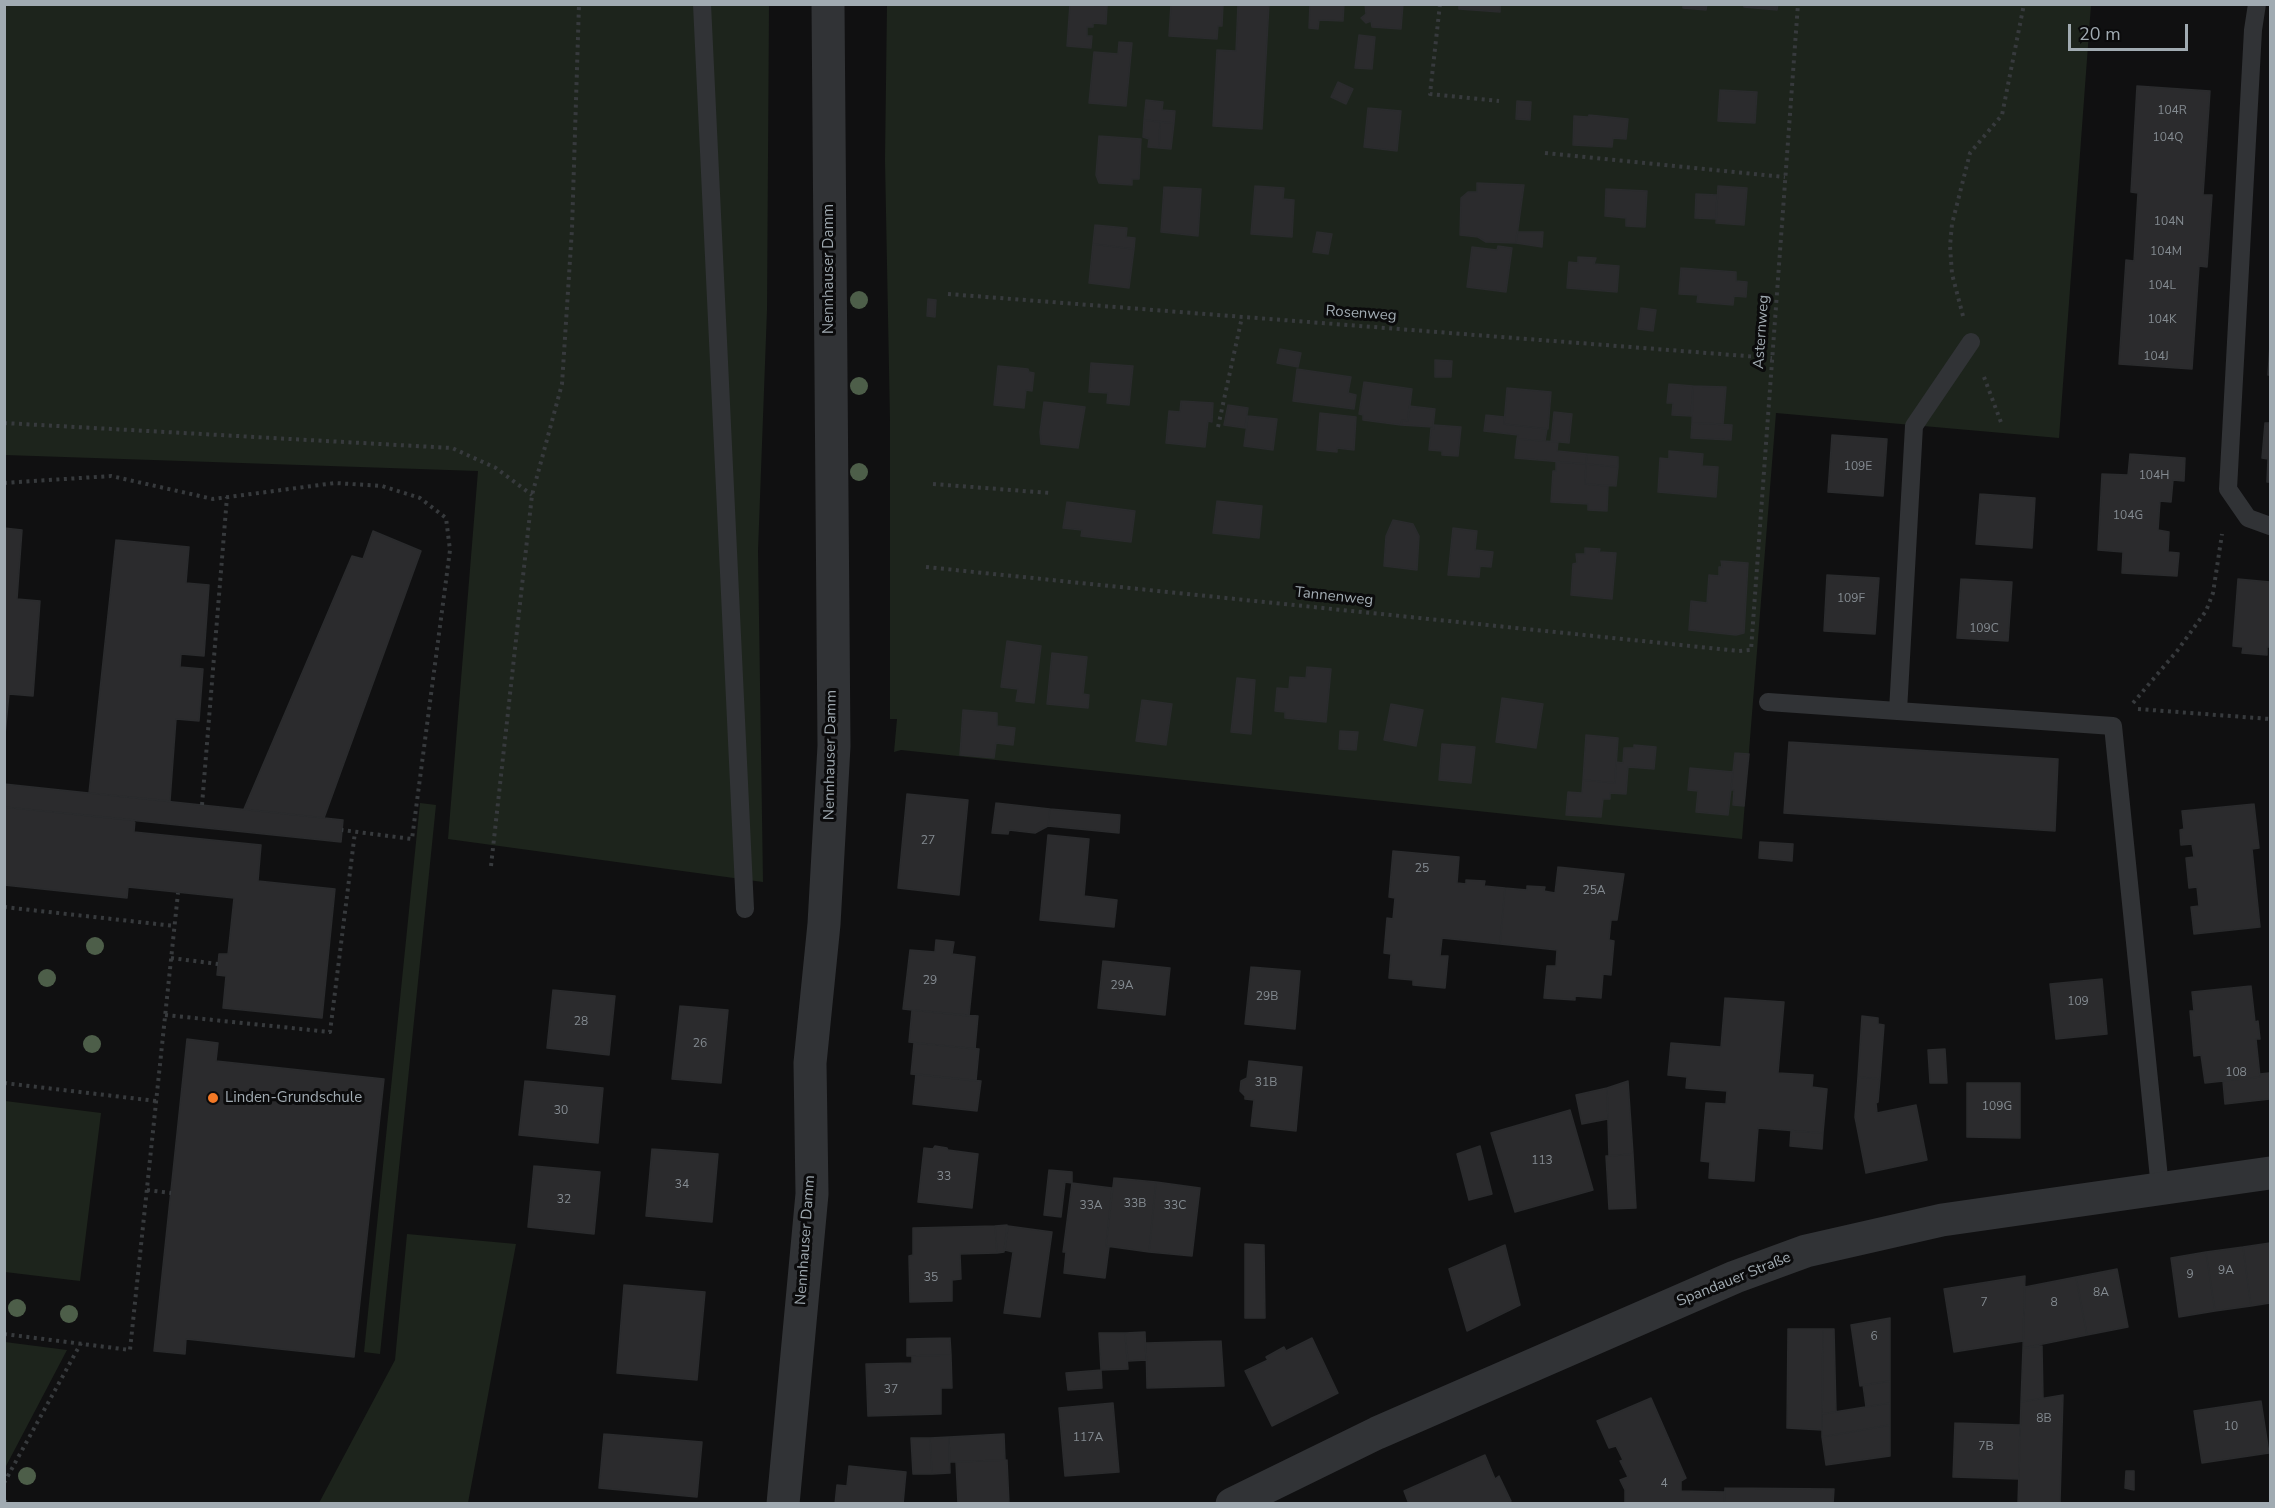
<!DOCTYPE html>
<html>
<head>
<meta charset="utf-8">
<style>
  body { margin:0 }
  #map { position:relative; width:2275px; height:1508px; overflow:hidden; background:#101011; font-family:"Nunito Sans",sans-serif }
  canvas { display:block }
  .frame { position:absolute; inset:0; border:6px solid #a1abb2; pointer-events:none }
  .scale { position:absolute; left:2068px; top:24px; width:120px; height:27px; box-sizing:border-box; border:3px solid #a1abb2; border-top:0; padding-left:8px; font-size:18px; line-height:21px; white-space:nowrap; color:#a1abb2; -webkit-text-stroke:4px #0b0b0c; paint-order:stroke }
</style>
</head>
<body>
<div id="map">
<canvas width="2275" height="1508"></canvas>
<div class="frame"></div>
<div class="scale">20 m</div>
</div>
<script>
const g = document.querySelector('canvas').getContext('2d');
g.lineJoin = 'round';
function fill(path, color) {
  g.fillStyle = color;
  g.fill(path, 'evenodd');
}
function poly(rows) {
  const path = new Path2D();
  for (const r of rows) {
    path.moveTo(r[0], r[1]);
    for (let i = 2; i < r.length; i += 2) path.lineTo(r[i], r[i + 1]);
  }
  return path;
}
function stroke(path, color, width, dash) {
  g.strokeStyle = color;
  g.lineWidth = width;
  g.lineCap = dash ? 'butt' : 'round';
  g.setLineDash(dash || []);
  g.stroke(path);
}
function label(font, color, halo, rows, align = 'center') {
  g.font = font + ' "Nunito Sans",sans-serif';
  g.lineWidth = 6;
  g.setLineDash([]);
  g.textBaseline = 'middle';
  g.strokeStyle = halo;
  g.fillStyle = color;
  for (const [text, x, y, turn = 0] of rows) {
    g.save();
    g.translate(x, y);
    g.rotate((+turn || 0) * Math.PI / 180);
    g.textAlign = isNaN(turn) ? turn : align;
    if (halo) g.strokeText(text, 0, 0);
    g.fillText(text, 0, 0);
    g.restore();
  }
}
const green = poly([
  [5,5,769,5,767,310,758,551,763,882,448,839,478,471,5,455],
  [887,5,2091,5,2059,438,1776,413,1742,839,901,750,894,752,897,719,890,719,890,421,885,160],
  [420,803,436,805,380,1354,364,1352],
  [5,1101,101,1113,80,1281,5,1272],
  [407,1234,516,1244,468,1503,319,1503,395,1360],
  [5,1342,67,1350,5,1468,4,1342]
]);
const building = poly([
  [1070,4,1107,6,1106,24,1093,23,1093,27,1087,27,1087,36,1092,36,1091,48,1067,46,1070,4],
  [1171,4,1223,4,1222,26,1218,26,1217,39,1169,36,1171,4],
  [1238,4,1269,4,1262,129,1213,126,1217,50,1236,51,1238,4],
  [1310,4,1344,4,1343,21,1319,20,1318,29,1309,28,1310,4],
  [1365,4,1403,4,1401,29,1372,27,1371,21,1366,23,1361,18,1366,14,1365,4],
  [1459,4,1500,4,1500,12,1459,9,1459,4],
  [1683,4,1707,4,1706,10,1683,8,1683,4],
  [1744,4,1778,4,1777,10,1744,7,1744,4],
  [1359,35,1375,37,1372,69,1355,68,1359,35],
  [1119,42,1132,43,1126,106,1089,103,1094,52,1118,54,1119,42],
  [1338,82,1353,89,1346,104,1331,97,1338,82],
  [2137,86,2210,91,2203,195,2212,195,2207,267,2199,266,2192,369,2119,364,2126,260,2134,261,2138,193,2131,192,2137,86],
  [1720,90,1757,92,1755,123,1718,121,1720,90],
  [1146,100,1163,102,1162,110,1175,111,1174,123,1144,120,1146,100],
  [1517,101,1531,102,1530,120,1516,119,1517,101],
  [1368,108,1401,111,1397,151,1364,147,1368,108],
  [1589,115,1628,119,1626,139,1613,138,1612,147,1573,145,1574,116,1588,117,1589,115],
  [1144,120,1160,122,1159,148,1148,147,1149,139,1143,137,1144,120],
  [1160,122,1174,123,1171,149,1159,148,1160,122],
  [1099,136,1141,139,1139,179,1132,179,1132,185,1099,183,1096,175,1099,136],
  [1477,183,1524,185,1516,243,1486,242,1478,237,1460,235,1461,198,1468,192,1477,192,1477,183],
  [1255,186,1284,188,1283,199,1294,200,1292,237,1251,234,1255,186],
  [1718,186,1747,188,1744,225,1716,223,1718,186],
  [1164,187,1201,189,1198,236,1161,232,1164,187],
  [1606,189,1647,191,1645,227,1626,226,1626,218,1605,216,1606,189],
  [1696,194,1717,195,1716,219,1695,218,1696,194],
  [1095,225,1127,228,1126,237,1135,238,1134,249,1093,244,1095,225],
  [1317,232,1332,234,1328,254,1313,252,1317,232],
  [1517,232,1543,232,1542,247,1516,243,1517,232],
  [1093,244,1134,249,1129,288,1089,283,1093,244],
  [1498,246,1512,248,1506,292,1467,287,1472,247,1497,250,1498,246],
  [1578,257,1596,258,1594,264,1619,266,1617,292,1567,288,1569,262,1578,263,1578,257],
  [1681,268,1736,272,1736,281,1747,282,1746,297,1734,296,1733,305,1697,302,1698,295,1679,294,1681,268],
  [928,299,936,300,935,317,927,316,928,299],
  [1641,308,1656,310,1653,331,1638,329,1641,308],
  [2270,345,2270,375,2268,375,2270,345],
  [1280,349,1301,353,1298,367,1277,363,1280,349],
  [1435,360,1452,361,1451,377,1435,377,1435,360],
  [1091,363,1133,366,1129,405,1107,403,1108,393,1089,392,1091,363],
  [998,366,1028,369,1029,372,1034,373,1032,391,1026,390,1024,408,994,405,998,366],
  [1297,369,1351,377,1348,393,1356,395,1354,409,1293,401,1297,369],
  [1364,382,1412,389,1408,421,1402,420,1401,425,1363,420,1363,415,1359,414,1364,382],
  [1669,384,1693,386,1691,416,1672,415,1673,403,1667,403,1669,384],
  [1693,386,1726,387,1723,424,1692,423,1693,386],
  [1507,388,1551,392,1548,429,1504,424,1507,388],
  [1181,401,1213,403,1212,422,1208,421,1205,447,1166,443,1169,411,1180,412,1181,401],
  [1044,402,1085,407,1078,448,1041,444,1040,432,1044,402],
  [1228,405,1248,408,1245,428,1224,425,1228,405],
  [1409,406,1435,409,1433,427,1401,425,1402,420,1408,421,1409,406],
  [1554,412,1572,414,1569,443,1551,441,1554,412],
  [1320,413,1356,417,1354,450,1337,448,1337,452,1317,450,1320,413],
  [1486,415,1504,417,1504,424,1547,429,1545,441,1517,439,1518,435,1484,431,1486,415],
  [1248,416,1277,419,1273,450,1244,446,1248,416],
  [1692,423,1732,425,1731,440,1691,438,1692,423],
  [2265,423,2270,423,2270,482,2267,482,2268,459,2262,458,2265,423],
  [1434,425,1461,427,1458,456,1442,455,1442,451,1429,450,1431,428,1434,429,1434,425],
  [1832,435,1887,439,1883,496,1828,492,1832,435],
  [1517,439,1558,442,1557,451,1587,454,1586,464,1515,458,1517,439],
  [1669,451,1703,454,1702,466,1718,467,1716,497,1658,492,1660,458,1669,459,1669,451],
  [1587,454,1618,457,1618,467,1586,464,1587,454],
  [2130,454,2185,458,2184,481,2173,480,2171,502,2160,501,2158,530,2169,532,2168,552,2179,553,2177,576,2122,573,2123,552,2098,550,2102,474,2128,475,2130,454],
  [1556,462,1586,464,1585,484,1608,486,1607,511,1588,510,1588,504,1551,502,1553,471,1556,471,1556,462],
  [1586,464,1618,467,1616,486,1585,484,1586,464],
  [1980,494,2035,498,2032,548,1976,544,1980,494],
  [1217,501,1262,506,1259,538,1213,533,1217,501],
  [1067,502,1135,511,1131,542,1081,536,1082,530,1063,528,1067,502],
  [1393,520,1413,524,1419,536,1417,570,1384,566,1386,536,1393,520],
  [4,528,22,530,17,599,40,601,33,696,9,694,4,745,4,528],
  [1453,528,1477,531,1475,550,1493,552,1491,567,1480,566,1479,577,1448,575,1453,528],
  [373,531,421,551,324,818,244,809,352,556,363,559,373,531],
  [116,540,189,547,186,583,209,585,204,656,181,654,180,667,203,669,199,721,176,719,170,801,89,793,116,540],
  [1585,548,1600,549,1599,552,1616,553,1612,599,1571,595,1573,564,1577,563,1576,554,1585,554,1585,548],
  [1721,561,1748,563,1744,633,1736,635,1689,630,1691,601,1707,603,1709,575,1719,576,1719,567,1722,567,1721,561],
  [1827,575,1879,578,1875,634,1824,631,1827,575],
  [1961,579,2012,582,2008,641,1957,638,1961,579],
  [2238,579,2270,582,2270,647,2267,647,2267,655,2242,653,2243,647,2233,646,2238,579],
  [1007,641,1041,646,1034,703,1016,701,1018,689,1001,687,1007,641],
  [1052,653,1087,657,1083,694,1089,695,1088,708,1047,704,1052,653],
  [1307,667,1331,669,1326,722,1285,718,1285,712,1275,711,1277,688,1289,689,1290,677,1306,678,1307,667],
  [1237,678,1255,680,1251,734,1231,732,1237,678],
  [1502,698,1543,704,1536,748,1496,742,1502,698],
  [1142,700,1172,704,1166,745,1136,741,1142,700],
  [1391,704,1423,710,1416,746,1384,740,1391,704],
  [963,710,997,713,997,726,1015,728,1013,745,996,743,994,758,960,755,963,710],
  [1340,731,1358,732,1356,750,1339,749,1340,731],
  [1586,735,1618,738,1615,783,1583,780,1586,735],
  [1789,742,2058,759,2055,831,1784,813,1789,742],
  [1442,744,1475,747,1471,783,1439,780,1442,744],
  [1634,745,1656,747,1654,769,1628,767,1626,794,1610,793,1610,799,1603,799,1601,817,1566,815,1568,792,1582,793,1583,780,1615,783,1616,762,1623,763,1624,748,1634,748,1634,745],
  [1735,753,1749,754,1744,806,1733,805,1734,790,1731,790,1735,753],
  [1690,768,1733,772,1728,815,1696,812,1698,791,1688,790,1690,768],
  [4,784,343,820,341,842,4,807,4,784],
  [907,794,968,800,959,895,898,888,907,794],
  [996,803,1050,809,1048,826,1035,833,1009,830,1008,834,992,833,996,803],
  [2254,804,2259,848,2252,849,2260,927,2194,934,2191,907,2199,906,2197,887,2189,888,2186,858,2194,857,2192,844,2181,845,2180,830,2184,829,2182,811,2254,804],
  [4,807,135,820,134,832,261,845,258,881,335,889,322,1018,223,1008,226,976,217,975,219,954,228,954,234,898,128,887,127,898,4,885,4,807],
  [1050,809,1120,815,1119,833,1048,826,1050,809],
  [1048,835,1089,839,1084,896,1117,900,1114,927,1040,920,1048,835],
  [1760,842,1793,844,1792,861,1759,858,1760,842],
  [1393,851,1459,857,1457,883,1466,884,1466,880,1485,881,1484,886,1505,888,1500,944,1442,938,1440,956,1448,956,1445,988,1413,985,1413,980,1389,978,1391,954,1384,953,1387,918,1393,919,1395,898,1389,897,1393,851],
  [1558,867,1624,874,1617,920,1611,920,1609,940,1614,941,1611,975,1603,974,1601,998,1575,996,1575,1000,1544,998,1547,966,1556,966,1557,950,1500,944,1505,888,1527,890,1527,886,1545,887,1544,891,1555,893,1558,867],
  [936,940,954,942,952,954,975,957,969,1016,903,1009,910,950,935,952,936,940],
  [1103,961,1170,968,1165,1015,1098,1008,1103,961],
  [1251,967,1300,971,1295,1029,1245,1024,1251,967],
  [2102,979,2107,1034,2056,1039,2050,984,2102,979],
  [2251,986,2255,1022,2258,1021,2260,1039,2256,1039,2260,1077,2205,1083,2201,1055,2194,1056,2190,1011,2194,1011,2192,992,2251,986],
  [553,990,615,996,609,1055,547,1048,553,990],
  [1725,998,1784,1002,1778,1073,1813,1075,1812,1087,1827,1089,1823,1133,1758,1128,1754,1181,1709,1178,1710,1162,1701,1161,1706,1103,1726,1104,1727,1091,1686,1088,1687,1077,1668,1075,1671,1043,1721,1047,1725,998],
  [680,1006,728,1010,721,1083,672,1079,680,1006],
  [912,1010,978,1016,975,1049,909,1042,912,1010],
  [1862,1016,1878,1018,1878,1024,1884,1025,1880,1079,1858,1077,1862,1016],
  [187,1039,218,1043,216,1061,384,1079,354,1357,186,1339,185,1354,154,1351,187,1039],
  [914,1043,979,1049,976,1081,911,1074,914,1043],
  [1945,1049,1947,1083,1930,1083,1928,1050,1945,1049],
  [1249,1061,1302,1067,1296,1131,1251,1126,1254,1100,1245,1099,1245,1096,1240,1091,1241,1081,1247,1078,1249,1061],
  [2269,1073,2270,1099,2225,1104,2223,1081,2260,1077,2260,1074,2269,1073],
  [916,1074,981,1081,977,1111,913,1104,916,1074],
  [1858,1077,1880,1079,1878,1102,1876,1103,1877,1113,1916,1105,1927,1160,1866,1173,1855,1117,1858,1077],
  [525,1081,603,1088,598,1143,519,1135,525,1081],
  [1628,1081,1633,1154,1609,1156,1607,1088,1628,1081],
  [1967,1083,2020,1083,2020,1138,1967,1137,1967,1083],
  [1607,1088,1608,1119,1582,1124,1576,1095,1607,1088],
  [1570,1110,1593,1190,1515,1212,1491,1133,1570,1110],
  [1791,1131,1823,1133,1822,1149,1790,1146,1791,1131],
  [935,1146,947,1148,948,1150,978,1154,972,1208,918,1202,924,1148,933,1149,935,1146],
  [1480,1146,1492,1194,1469,1200,1457,1154,1480,1146],
  [652,1149,718,1154,712,1222,646,1216,652,1149],
  [1633,1154,1636,1208,1609,1209,1606,1156,1633,1154],
  [534,1166,600,1172,594,1234,528,1227,534,1166],
  [1049,1170,1072,1172,1072,1183,1065,1182,1061,1217,1044,1215,1049,1170],
  [1114,1178,1156,1182,1149,1252,1106,1246,1114,1178],
  [1156,1182,1200,1188,1192,1256,1149,1252,1156,1182],
  [1072,1183,1112,1188,1106,1246,1109,1247,1105,1278,1064,1273,1066,1252,1063,1252,1072,1183],
  [1007,1225,1004,1252,997,1253,995,1226,1007,1225],
  [995,1226,997,1253,960,1254,961,1279,952,1280,952,1301,910,1302,909,1256,913,1255,913,1228,995,1226],
  [1008,1226,1052,1232,1040,1317,1004,1313,1013,1252,1005,1250,1008,1226],
  [2270,1243,2270,1303,2251,1306,2243,1247,2270,1243],
  [1245,1244,1264,1245,1265,1318,1245,1318,1245,1244],
  [1505,1245,1520,1305,1467,1331,1449,1269,1505,1245],
  [2243,1247,2251,1306,2215,1311,2206,1252,2243,1247],
  [2206,1252,2215,1311,2179,1317,2171,1258,2206,1252],
  [2117,1269,2128,1327,2087,1335,2076,1277,2117,1269],
  [2025,1276,2023,1341,1954,1352,1944,1289,2025,1276],
  [2076,1277,2087,1335,2023,1348,2025,1287,2076,1277],
  [624,1285,705,1292,697,1380,617,1373,624,1285],
  [1890,1318,1890,1381,1860,1386,1851,1325,1890,1318],
  [1788,1329,1823,1329,1822,1430,1787,1428,1788,1329],
  [1823,1329,1834,1329,1836,1412,1822,1414,1823,1329],
  [1145,1332,1146,1360,1128,1361,1125,1333,1145,1332],
  [1099,1333,1125,1333,1128,1369,1101,1370,1099,1333],
  [950,1338,951,1355,907,1356,907,1339,950,1338],
  [1312,1338,1338,1393,1272,1426,1245,1371,1268,1360,1266,1357,1284,1347,1286,1351,1312,1338],
  [1221,1341,1224,1386,1147,1388,1146,1343,1221,1341],
  [2042,1346,2043,1398,2021,1402,2023,1348,2042,1346],
  [951,1355,952,1388,941,1388,941,1414,868,1416,866,1364,912,1363,912,1356,951,1355],
  [1101,1370,1102,1388,1068,1390,1066,1373,1101,1370],
  [1890,1381,1890,1403,1866,1407,1863,1385,1890,1381],
  [2063,1395,2060,1502,2018,1504,2021,1402,2063,1395],
  [1651,1398,1686,1478,1681,1481,1681,1491,1725,1492,1724,1504,1625,1504,1625,1490,1620,1480,1628,1477,1620,1461,1623,1460,1616,1446,1609,1448,1597,1421,1651,1398],
  [2261,1401,2269,1453,2202,1463,2194,1411,2261,1401],
  [1113,1403,1119,1472,1065,1476,1059,1408,1113,1403],
  [1890,1403,1890,1425,1822,1437,1822,1414,1890,1403],
  [1955,1423,2020,1425,2019,1479,1953,1477,1955,1423],
  [1890,1425,1890,1456,1826,1465,1822,1437,1890,1425],
  [604,1434,702,1442,697,1497,599,1488,604,1434],
  [1004,1434,1005,1460,949,1462,949,1437,1004,1434],
  [949,1437,950,1473,932,1474,930,1438,949,1437],
  [911,1438,930,1438,932,1474,913,1474,911,1438],
  [1485,1455,1495,1479,1499,1476,1511,1501,1506,1504,1409,1504,1404,1491,1485,1455],
  [1007,1460,1009,1504,958,1504,956,1462,1007,1460],
  [849,1466,906,1472,903,1504,835,1504,837,1485,847,1486,849,1466],
  [2126,1471,2134,1471,2134,1490,2125,1488,2126,1471],
  [1725,1488,1834,1489,1833,1504,1724,1504,1725,1488]
]);
const path = poly([
  [1440,4,1430,94,1499,101],
  [1545,153,1785,177],
  [948,294,1772,358],
  [1963,316,1952,274,1950,246,1952,224,1970,153,2002,115,2024,4],
  [1984,377,2002,425],
  [4,423,452,448,496,468,532,495],
  [1218,427,1242,317],
  [4,483,111,476,213,499,335,483,382,486,420,498,446,518,450,550,412,839,342,830],
  [933,484,1050,493],
  [926,567,1739,651,1751,650,1798,4],
  [2133,703,2177,651,2206,611,2213,593,2222,534],
  [2138,709,2270,719],
  [202,805,227,497],
  [491,866,532,495,562,384,572,229,579,4],
  [4,907,175,926],
  [171,958,218,964],
  [165,1015,330,1032,355,832],
  [4,1083,156,1101],
  [147,1190,171,1193],
  [4,1334,130,1350,178,893],
  [4,1483,81,1343],
  [4,1501,11,1504]
]);
const lane = poly([
  [702,4,745,909],
  [2257,4,2253,30,2228,489,2248,518,2270,526],
  [1768,702,2113,726,2160,1188],
  [1898,711,1914,426,1971,342]
]);
const street = poly([
  [783,1504,812,1194,810,1063,824,924,834,746,828,4],
  [1232,1504,1377,1433,1735,1277,1806,1251,1942,1220,2270,1173]
]);
const trees = [
  [859,300],
  [859,386],
  [859,472],
  [95,946],
  [47,978],
  [92,1044],
  [17,1308],
  [69,1314],
  [27,1476]
];
const markers = [
  [213,1098,6,"#f37926"]
];
const numberNames = [
  ["104R",2172,111],
  ["104Q",2168,138],
  ["104N",2169,222],
  ["104M",2166,252],
  ["104L",2162,286],
  ["104K",2162,320],
  ["104J",2156,357],
  ["109E",1858,467],
  ["104H",2154,476],
  ["104G",2128,516],
  ["109F",1851,599],
  ["109C",1984,629],
  ["27",928,841],
  ["25",1422,869],
  ["25A",1594,891],
  ["29",930,981],
  ["29A",1122,986],
  ["29B",1267,997],
  ["109",2078,1002],
  ["28",581,1022],
  ["26",700,1044],
  ["108",2236,1073],
  ["31B",1266,1083],
  ["109G",1997,1107],
  ["30",561,1111],
  ["113",1542,1161],
  ["33",944,1177],
  ["34",682,1185],
  ["32",564,1200],
  ["33B",1135,1204],
  ["33A",1091,1206],
  ["33C",1175,1206],
  ["9A",2226,1271],
  ["9",2190,1275],
  ["35",931,1278],
  ["8A",2101,1293],
  ["7",1984,1303],
  ["8",2054,1303],
  ["6",1874,1337],
  ["37",891,1390],
  ["8B",2044,1419],
  ["10",2231,1427],
  ["117A",1088,1438],
  ["7B",1986,1447],
  ["4",1664,1484]
];
const streetNames = [
  ["Nennhauser Damm",829,269,-90],
  ["Rosenweg",1361,314,4],
  ["Asternweg",1762,332,-86],
  ["Tannenweg",1334,597,6],
  ["Nennhauser Damm",831,755,-89],
  ["Nennhauser Damm",806,1240,-86],
  ["Spandauer Straße",1734,1280,-22]
];
const poiNames = [
  ["Linden-Grundschule",225,1098]
];
fill(green, '#1d241c');
fill(building, '#2b2b2d');
stroke(building, '#2a2b2d', 1.5);
stroke(path, '#373a3d', 4, [3, 4.5]);
stroke(lane, '#313336', 18);
stroke(street, '#313336', 33);
g.fillStyle = '#4d5e49';
for (const [x, y] of trees) {
  g.beginPath();
  g.arc(x, y, 9, 0, 2 * Math.PI);
  g.fill();
}
for (const [x, y, r, color] of markers) {
  const dot = new Path2D();
  dot.arc(x, y, r, 0, 2 * Math.PI);
  g.fillStyle = color;
  g.fill(dot);
  stroke(dot, '#0b0b0c', 2);
}
label('12px', '#848b91', null, numberNames);
label('15px', '#a1abb2', '#0b0b0c', streetNames);
label('15px', '#a1abb2', '#0b0b0c', poiNames, 'left');
</script>
</body>
</html>
